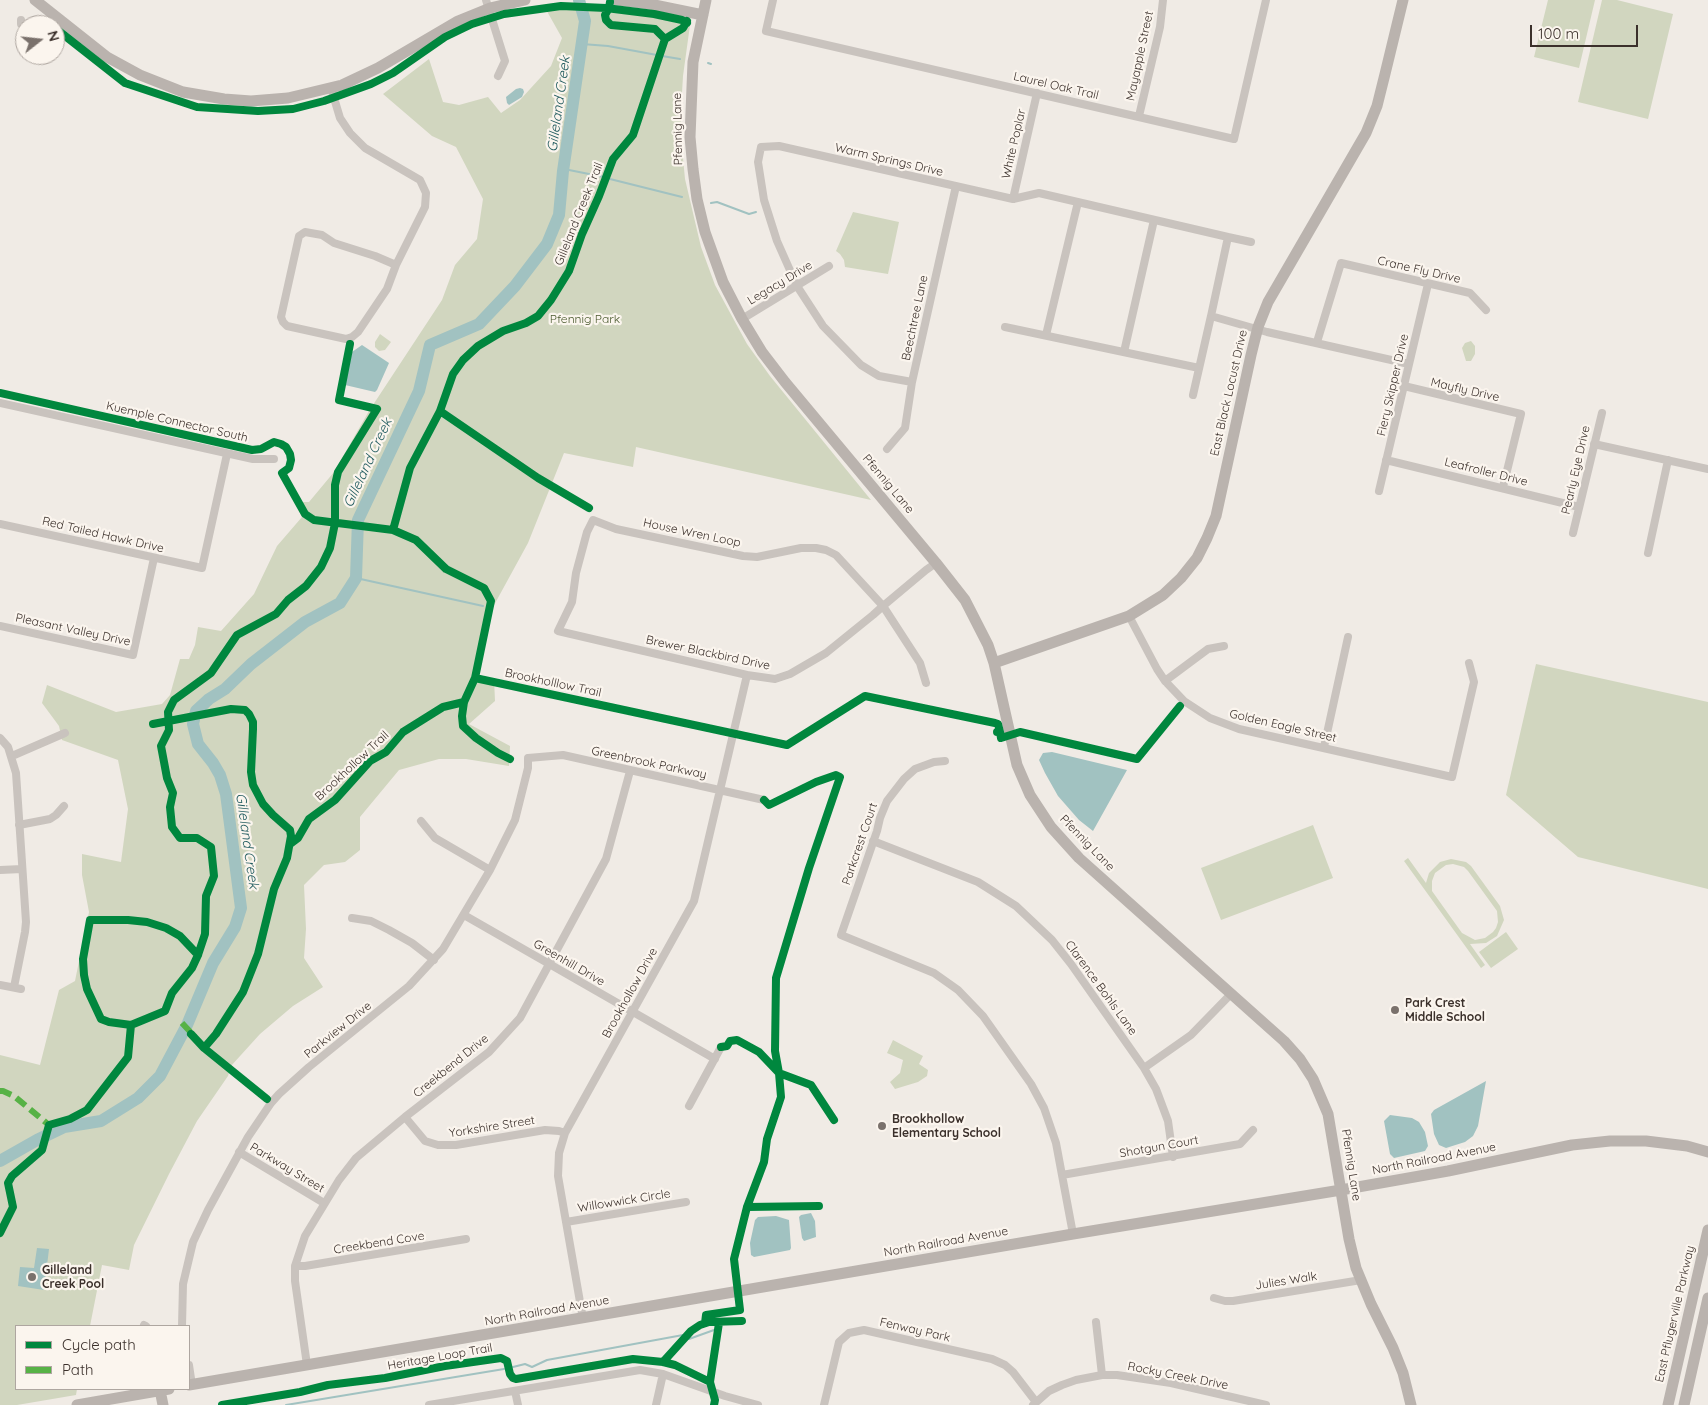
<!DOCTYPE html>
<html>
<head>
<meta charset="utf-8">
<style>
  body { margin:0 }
  #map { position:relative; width:1708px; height:1405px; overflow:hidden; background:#f0ebe5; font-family:Quicksand,sans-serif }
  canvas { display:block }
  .legend { position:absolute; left:15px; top:1325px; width:175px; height:65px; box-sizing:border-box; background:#fbf5ee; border:1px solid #aea6a0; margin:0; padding:6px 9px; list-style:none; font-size:15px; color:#3b302b }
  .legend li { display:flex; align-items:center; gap:10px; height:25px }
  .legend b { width:25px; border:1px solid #aea6a0 }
  .north { position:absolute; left:15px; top:15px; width:50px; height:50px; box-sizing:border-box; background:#fbf5ee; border:1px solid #aea6a0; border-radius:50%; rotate:74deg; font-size:14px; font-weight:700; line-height:20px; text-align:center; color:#3b302b }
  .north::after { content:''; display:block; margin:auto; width:18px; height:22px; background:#7a716c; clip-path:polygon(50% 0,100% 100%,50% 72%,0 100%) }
  .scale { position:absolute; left:1530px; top:25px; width:108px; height:22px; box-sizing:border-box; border:2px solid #3b302b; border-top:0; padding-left:6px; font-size:15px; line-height:18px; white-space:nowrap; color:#3b302b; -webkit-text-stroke:4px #fbf5ee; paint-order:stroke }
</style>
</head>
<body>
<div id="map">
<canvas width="1708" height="1405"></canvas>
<ul class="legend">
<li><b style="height:6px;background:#00873e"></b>Cycle path</li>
<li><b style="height:6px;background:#57b246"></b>Path</li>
</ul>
<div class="north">N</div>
<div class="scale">100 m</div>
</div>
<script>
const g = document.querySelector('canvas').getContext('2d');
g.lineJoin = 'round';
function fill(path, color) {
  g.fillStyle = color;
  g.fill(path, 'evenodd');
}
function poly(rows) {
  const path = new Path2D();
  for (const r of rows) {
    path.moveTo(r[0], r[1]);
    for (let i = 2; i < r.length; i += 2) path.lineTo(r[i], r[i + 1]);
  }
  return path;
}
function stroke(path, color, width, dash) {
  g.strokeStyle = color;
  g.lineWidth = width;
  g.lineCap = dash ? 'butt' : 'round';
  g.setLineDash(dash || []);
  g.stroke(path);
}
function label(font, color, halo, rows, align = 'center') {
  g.font = font + ' Quicksand,sans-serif';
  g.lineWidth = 4.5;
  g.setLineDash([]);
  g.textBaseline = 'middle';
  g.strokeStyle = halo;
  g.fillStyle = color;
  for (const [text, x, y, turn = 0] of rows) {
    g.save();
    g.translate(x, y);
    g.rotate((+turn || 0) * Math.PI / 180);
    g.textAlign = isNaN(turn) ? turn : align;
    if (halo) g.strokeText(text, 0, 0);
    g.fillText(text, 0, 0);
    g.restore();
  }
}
const green = poly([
  [1548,0,1595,0,1579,68,1534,57],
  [1602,0,1617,0,1673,14,1648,119,1578,102],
  [567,5,600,7,654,13,689,22,690,25,683,76,681,109,681,138,685,179,701,247,715,285,747,344,770,376,871,500,636,447,633,467,564,453,528,543,493,607,478,675,494,679,495,701,469,724,510,746,509,766,466,759,439,759,399,770,360,817,360,850,345,862,324,865,304,885,306,929,304,958,323,987,293,1006,260,1034,231,1066,228,1076,197,1121,169,1174,134,1245,129,1270,102,1265,90,1326,16,1326,16,1389,77,1389,76,1395,17,1405,0,1405,0,1055,40,1065,59,990,75,981,89,912,82,875,82,854,121,862,128,809,118,760,62,740,59,726,42,703,47,685,116,712,162,704,170,695,180,659,189,659,195,645,198,627,221,631,254,594,277,546,302,517,297,502,309,502,334,472,369,411,442,300,455,265,477,239,483,199,456,147,432,136,383,94,429,59,443,102,459,105,488,97,501,113,520,100,551,66,562,38,544,6],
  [853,212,899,222,888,274,845,267,844,260,840,254,836,251],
  [380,334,391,342,385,350,379,351,375,347,375,342],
  [1471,341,1475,346,1475,354,1471,361,1466,361,1462,348,1465,343],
  [1536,664,1708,702,1708,889,1578,857,1506,795],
  [1313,825,1333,878,1221,920,1201,868],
  [1408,858,1426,883,1429,873,1440,862,1451,859,1466,862,1471,866,1500,906,1504,920,1497,936,1486,943,1470,944,1485,965,1481,968,1404,861],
  [1453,864,1464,867,1468,871,1497,911,1498,922,1496,928,1493,932,1485,938,1475,940,1462,933,1432,891,1432,881,1435,873,1446,865],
  [1506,932,1518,949,1491,968,1479,952],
  [893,1040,923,1056,919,1064,928,1070,927,1076,918,1082,895,1089,890,1082,900,1073,903,1060,887,1053]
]);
const water = poly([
  [520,88,523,89,524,92,522,97,509,105,507,103,506,97,516,89],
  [362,345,389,363,377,390,375,392,345,385,352,352],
  [1052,752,1127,770,1093,831,1079,820,1058,796,1045,773,1039,760,1043,753],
  [1486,1081,1478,1126,1473,1136,1465,1142,1446,1148,1439,1145,1434,1134,1431,1114,1434,1110],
  [1390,1115,1412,1118,1419,1122,1425,1132,1428,1146,1425,1151,1394,1158,1390,1154,1384,1121],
  [811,1213,815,1221,816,1237,804,1241,802,1238,799,1217,801,1215],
  [776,1216,789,1220,791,1248,790,1250,754,1257,751,1255,750,1243,755,1220,758,1217],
  [37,1248,49,1249,44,1290,18,1286,20,1267,34,1268]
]);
const stream = poly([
  [582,44,608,46,657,55],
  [662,56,680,59],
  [708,63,711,64],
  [564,169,604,177],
  [610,179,682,197],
  [711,203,717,202,749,214,756,212],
  [356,578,483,606],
  [689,1339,714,1330],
  [513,1367,525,1364,532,1367,547,1360,683,1335],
  [286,1405,504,1369]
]);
const river = poly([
  [0,1161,37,1140,64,1127,101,1121,138,1098,160,1076,187,1025,213,963,235,927,241,908,226,794,220,775,213,763,198,744,193,724,196,711,209,699,225,689,251,664,305,622,340,603,356,578,358,520,419,391,430,345,479,324,515,286,547,244,559,215,563,171,585,21,579,0]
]);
const street = poly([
  [486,0,505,61,498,76],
  [773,0,766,31,1234,139,1266,0],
  [21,24,21,20],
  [331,88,340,118,350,133,365,148,420,180,426,193,425,207,396,265,387,289,358,332,352,337,346,339,287,326,283,322,281,317,299,236,305,232,322,235,334,243,375,256,396,265],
  [1139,116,1160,27,1163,0],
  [1013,199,1037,93],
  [1228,237,1251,242],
  [742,319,829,266],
  [1005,327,1199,368],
  [1046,335,1078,202],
  [1317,342,1341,263,1470,293,1486,310],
  [1124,352,1154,220],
  [912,382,879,376,861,365,823,326,797,286,777,241,764,200,758,162,761,147,779,146,1013,199,1039,193,1228,237,1211,316],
  [1404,386,1521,414,1503,487],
  [1193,395,1211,316,1267,332,1409,364],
  [0,403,253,459,274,459],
  [1594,444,1708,469],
  [887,449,905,428,912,382,956,186],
  [1386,460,1579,507],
  [1379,491,1428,284],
  [0,524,202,568,227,454],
  [1573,533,1602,413],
  [1648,553,1668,460],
  [1129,616,1157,669,1165,681,1184,701,1210,718,1239,729,1452,777,1474,682,1469,663],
  [0,626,133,655,154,558],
  [1165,681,1208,649,1224,646],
  [926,683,920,663,883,606,836,555,826,550,816,548,801,548,757,557,743,556,616,529,593,520,587,532,576,573,572,602,558,631,747,675,775,679,790,674,826,653,873,615,883,606,926,570,936,563],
  [0,738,8,747,16,773,26,922,25,932,14,987],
  [1324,747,1348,637],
  [12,756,65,733],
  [945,761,934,762,915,769,904,779,887,801,880,818,877,831,841,935,934,973,958,990,983,1016,1031,1084,1044,1108,1056,1143,1073,1234],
  [421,821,435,838,490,870],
  [19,825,50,819,56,815,64,806],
  [873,841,978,882,1016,906,1052,940,1071,964,1144,1068,1156,1089,1168,1121,1173,1157],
  [0,870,22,869],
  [464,915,715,1059],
  [352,918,371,921,389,930,412,943,434,960],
  [0,985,21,989],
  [1144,1068,1191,1035,1231,994],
  [689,1106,721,1047],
  [405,1117,425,1141,438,1145,456,1145,545,1130,559,1131,565,1133],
  [239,1152,324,1203],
  [1062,1175,1240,1144,1253,1130],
  [566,1222,686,1202],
  [295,1266,305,1266,466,1239],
  [1214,1298,1225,1301,1233,1301,1361,1280],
  [583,1319,558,1176,559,1153,565,1133,694,901,747,675],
  [1096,1322,1102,1375],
  [144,1325,146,1326],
  [182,1326,183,1284,193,1242,208,1210,248,1137,271,1103,279,1094,309,1067,409,986,443,949,490,870,515,820,528,768,528,758,563,755,764,800],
  [189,1365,192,1385],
  [307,1365,295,1281,295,1266,305,1236,339,1180,356,1158,405,1117,489,1052,520,1018,606,859,630,771],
  [515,1391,518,1405],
  [429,1405,640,1370,663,1374,725,1396,758,1405],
  [656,1405,663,1374],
  [824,1405,839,1342,849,1333,864,1330,992,1359,1005,1365,1013,1372,1036,1402],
  [1033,1405,1049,1391,1062,1385,1076,1380,1102,1375,1117,1375,1171,1383,1266,1405]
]);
const secondary = poly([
  [35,0,107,57,140,75,183,92,224,99,251,101,288,98,342,85,378,68,458,21,490,8,525,0],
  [617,0,650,4,703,15],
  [706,0,693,62,690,137,693,169,697,199,705,232,723,282,742,319,762,352,785,382,936,563,965,600,988,645,994,663,1017,765,1030,795,1051,827,1079,858,1284,1041,1300,1059,1313,1079,1328,1114,1349,1239,1356,1268,1371,1304,1393,1348,1403,1373,1411,1405],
  [994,663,1129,616,1163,595,1181,578,1197,558,1207,538,1216,516,1251,355,1258,327,1268,302,1366,133,1377,106,1385,74,1403,0],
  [189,1385,1073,1234,1341,1190,1448,1171,1572,1145,1610,1141,1646,1141,1687,1146,1708,1152],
  [160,1390,163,1405],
  [77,1405,169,1389],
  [1668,1405,1708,1230],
  [1684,1405,1708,1298]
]);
const quiet = poly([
  [182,1023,195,1037],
  [0,1091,3,1091,14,1096,49,1125]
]);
const cycleway = poly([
  [610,2,609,8,605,15,606,20,611,25,655,29,665,39],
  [55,28,125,83,197,107,258,111,293,109,324,101,371,84,393,73,445,37,472,24,504,14,561,6,606,8,654,14,682,20,687,23],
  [0,393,252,450,261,449,274,442,281,444,286,447,290,454,291,460,289,468,282,473,305,514,314,520,393,530,416,540,446,569,484,588,491,601,475,678,787,745,865,696,995,723,998,724,1000,732],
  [440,411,538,478,589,508],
  [393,530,410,468,440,411,453,374,463,360,478,346,503,331,526,323,538,316,551,300,569,271,582,234,599,196,613,159,633,135,665,39,683,28,687,21],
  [475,678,464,702,462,716,463,726,476,738,498,753,510,759],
  [153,724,231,709,245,710,249,714,253,722,253,729,251,772,253,785,263,804,273,815,290,830,291,836,287,858,274,889,258,954,243,992,216,1034,204,1048,191,1034],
  [997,732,1000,732,1001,738,1020,732,1137,759,1180,706],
  [290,844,298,838,309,819,335,800,370,761,386,752,403,732,443,707,464,702],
  [198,955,180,936,166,928,147,922,128,920,90,920,83,959,84,975,87,989,101,1019,109,1022,131,1025,165,1011,172,993,192,968,198,955,205,934,206,896,214,876,211,847,197,838,180,838,172,827,170,807,173,793,167,778,161,746,169,730,168,712,174,700,211,673,237,635,276,614,288,600,306,586,321,567,330,548,335,523,335,485,338,472,377,409,339,400,350,344],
  [721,1047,727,1046,730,1041,737,1040,759,1052,779,1073,811,1085,834,1120],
  [204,1048,267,1099],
  [747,1207,819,1206],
  [0,1233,13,1207,8,1183,12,1176,42,1150,49,1125,70,1119,87,1110,128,1057,131,1025],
  [705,1323,706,1315,740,1310,734,1259,747,1207,764,1162,767,1139,781,1097,779,1073,775,1051,776,978,809,868,840,777,836,775,816,782,769,805,764,800],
  [663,1362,691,1331,700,1325,709,1322,742,1321],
  [222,1405,300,1392,328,1385,385,1378,445,1366,501,1358,507,1361,510,1374,513,1378,516,1379,633,1359,663,1362,675,1365,710,1382],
  [714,1405,715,1400,710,1382,719,1323]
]);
const markers = [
  [1395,1010,5,"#7a716c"],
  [882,1126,5,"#7a716c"],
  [32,1277,5,"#7a716c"]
];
const streetNames = [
  ["Mayapple Street",1140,56,-78],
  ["Laurel Oak Trail",1056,86,13],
  ["Pfennig Lane",678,129,-91],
  ["White Poplar",1014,144,-77],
  ["Warm Springs Drive",889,160,13],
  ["Gilleland Creek Trail",579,214,-68],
  ["Crane Fly Drive",1419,270,13],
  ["Legacy Drive",780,283,-31],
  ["Beechtree Lane",915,318,-78],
  ["Fiery Skipper Drive",1393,385,-77],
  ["Mayfly Drive",1465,390,13],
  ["East Black Locust Drive",1229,393,-77],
  ["Kuemple Connector South",177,422,13],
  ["Pearly Eye Drive",1576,470,-77],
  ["Leafroller Drive",1486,472,14],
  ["Pfennig Lane",888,484,50],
  ["House Wren Loop",692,533,12],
  ["Red Tailed Hawk Drive",103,535,13],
  ["Pleasant Valley Drive",73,630,12],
  ["Brewer Blackbird Drive",708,653,12],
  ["Brookholllow Trail",553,683,12],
  ["Golden Eagle Street",1283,726,13],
  ["Greenbrook Parkway",649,763,12],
  ["Brookhollow Trail",352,766,-43],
  ["Pfennig Lane",1087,843,46],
  ["Parkcrest Court",860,844,-71],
  ["Greenhill Drive",569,963,30],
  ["Clarence Bohls Lane",1101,988,54],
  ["Brookhollow Drive",630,993,-61],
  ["Parkview Drive",338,1030,-39],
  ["Creekbend Drive",451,1066,-39],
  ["Yorkshire Street",492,1127,-9],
  ["Shotgun Court",1159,1147,-10],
  ["North Railroad Avenue",1434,1159,-11],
  ["Pfennig Lane",1351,1165,81],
  ["Parkway Street",287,1168,31],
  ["Willowwick Circle",624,1201,-9],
  ["North Railroad Avenue",946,1242,-10],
  ["Creekbend Cove",379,1243,-9],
  ["Julies Walk",1286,1281,-9],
  ["North Railroad Avenue",547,1311,-10],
  ["East Pflugerville Parkway",1675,1314,-77],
  ["Fenway Park",915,1330,13],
  ["Heritage Loop Trail",440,1357,-10],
  ["Rocky Creek Drive",1178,1376,11]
];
const parkNames = [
  ["Pfennig Park",585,319]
];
const poiNames = [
  ["Park Crest",1405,1003],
  ["Middle School",1405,1017],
  ["Brookhollow",892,1119],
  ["Elementary School",892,1133],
  ["Gilleland",42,1270],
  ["Creek Pool",42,1284]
];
const waterNames = [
  ["Gilleland Creek",559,104,-82],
  ["Gilleland Creek",368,463,-65],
  ["Gilleland Creek",247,841,82]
];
fill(green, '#d1d6bf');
fill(water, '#a1c2c1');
stroke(stream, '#a1c2c1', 2);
stroke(river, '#a1c2c1', 12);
stroke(street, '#c9c3be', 8);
stroke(secondary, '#bab3ae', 11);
stroke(quiet, '#57b246', 6, [12, 6]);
stroke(cycleway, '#00873e', 8);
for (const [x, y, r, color] of markers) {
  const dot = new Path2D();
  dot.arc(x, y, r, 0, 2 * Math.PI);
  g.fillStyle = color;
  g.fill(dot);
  stroke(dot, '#fbf5ee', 2);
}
label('12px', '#3b302b', '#fbf5ee', streetNames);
label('12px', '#4a5a2e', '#fbf5ee', parkNames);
label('bold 12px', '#3b302b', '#fbf5ee', poiNames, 'left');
label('italic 14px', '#1f5a5e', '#fbf5ee', waterNames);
</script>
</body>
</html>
